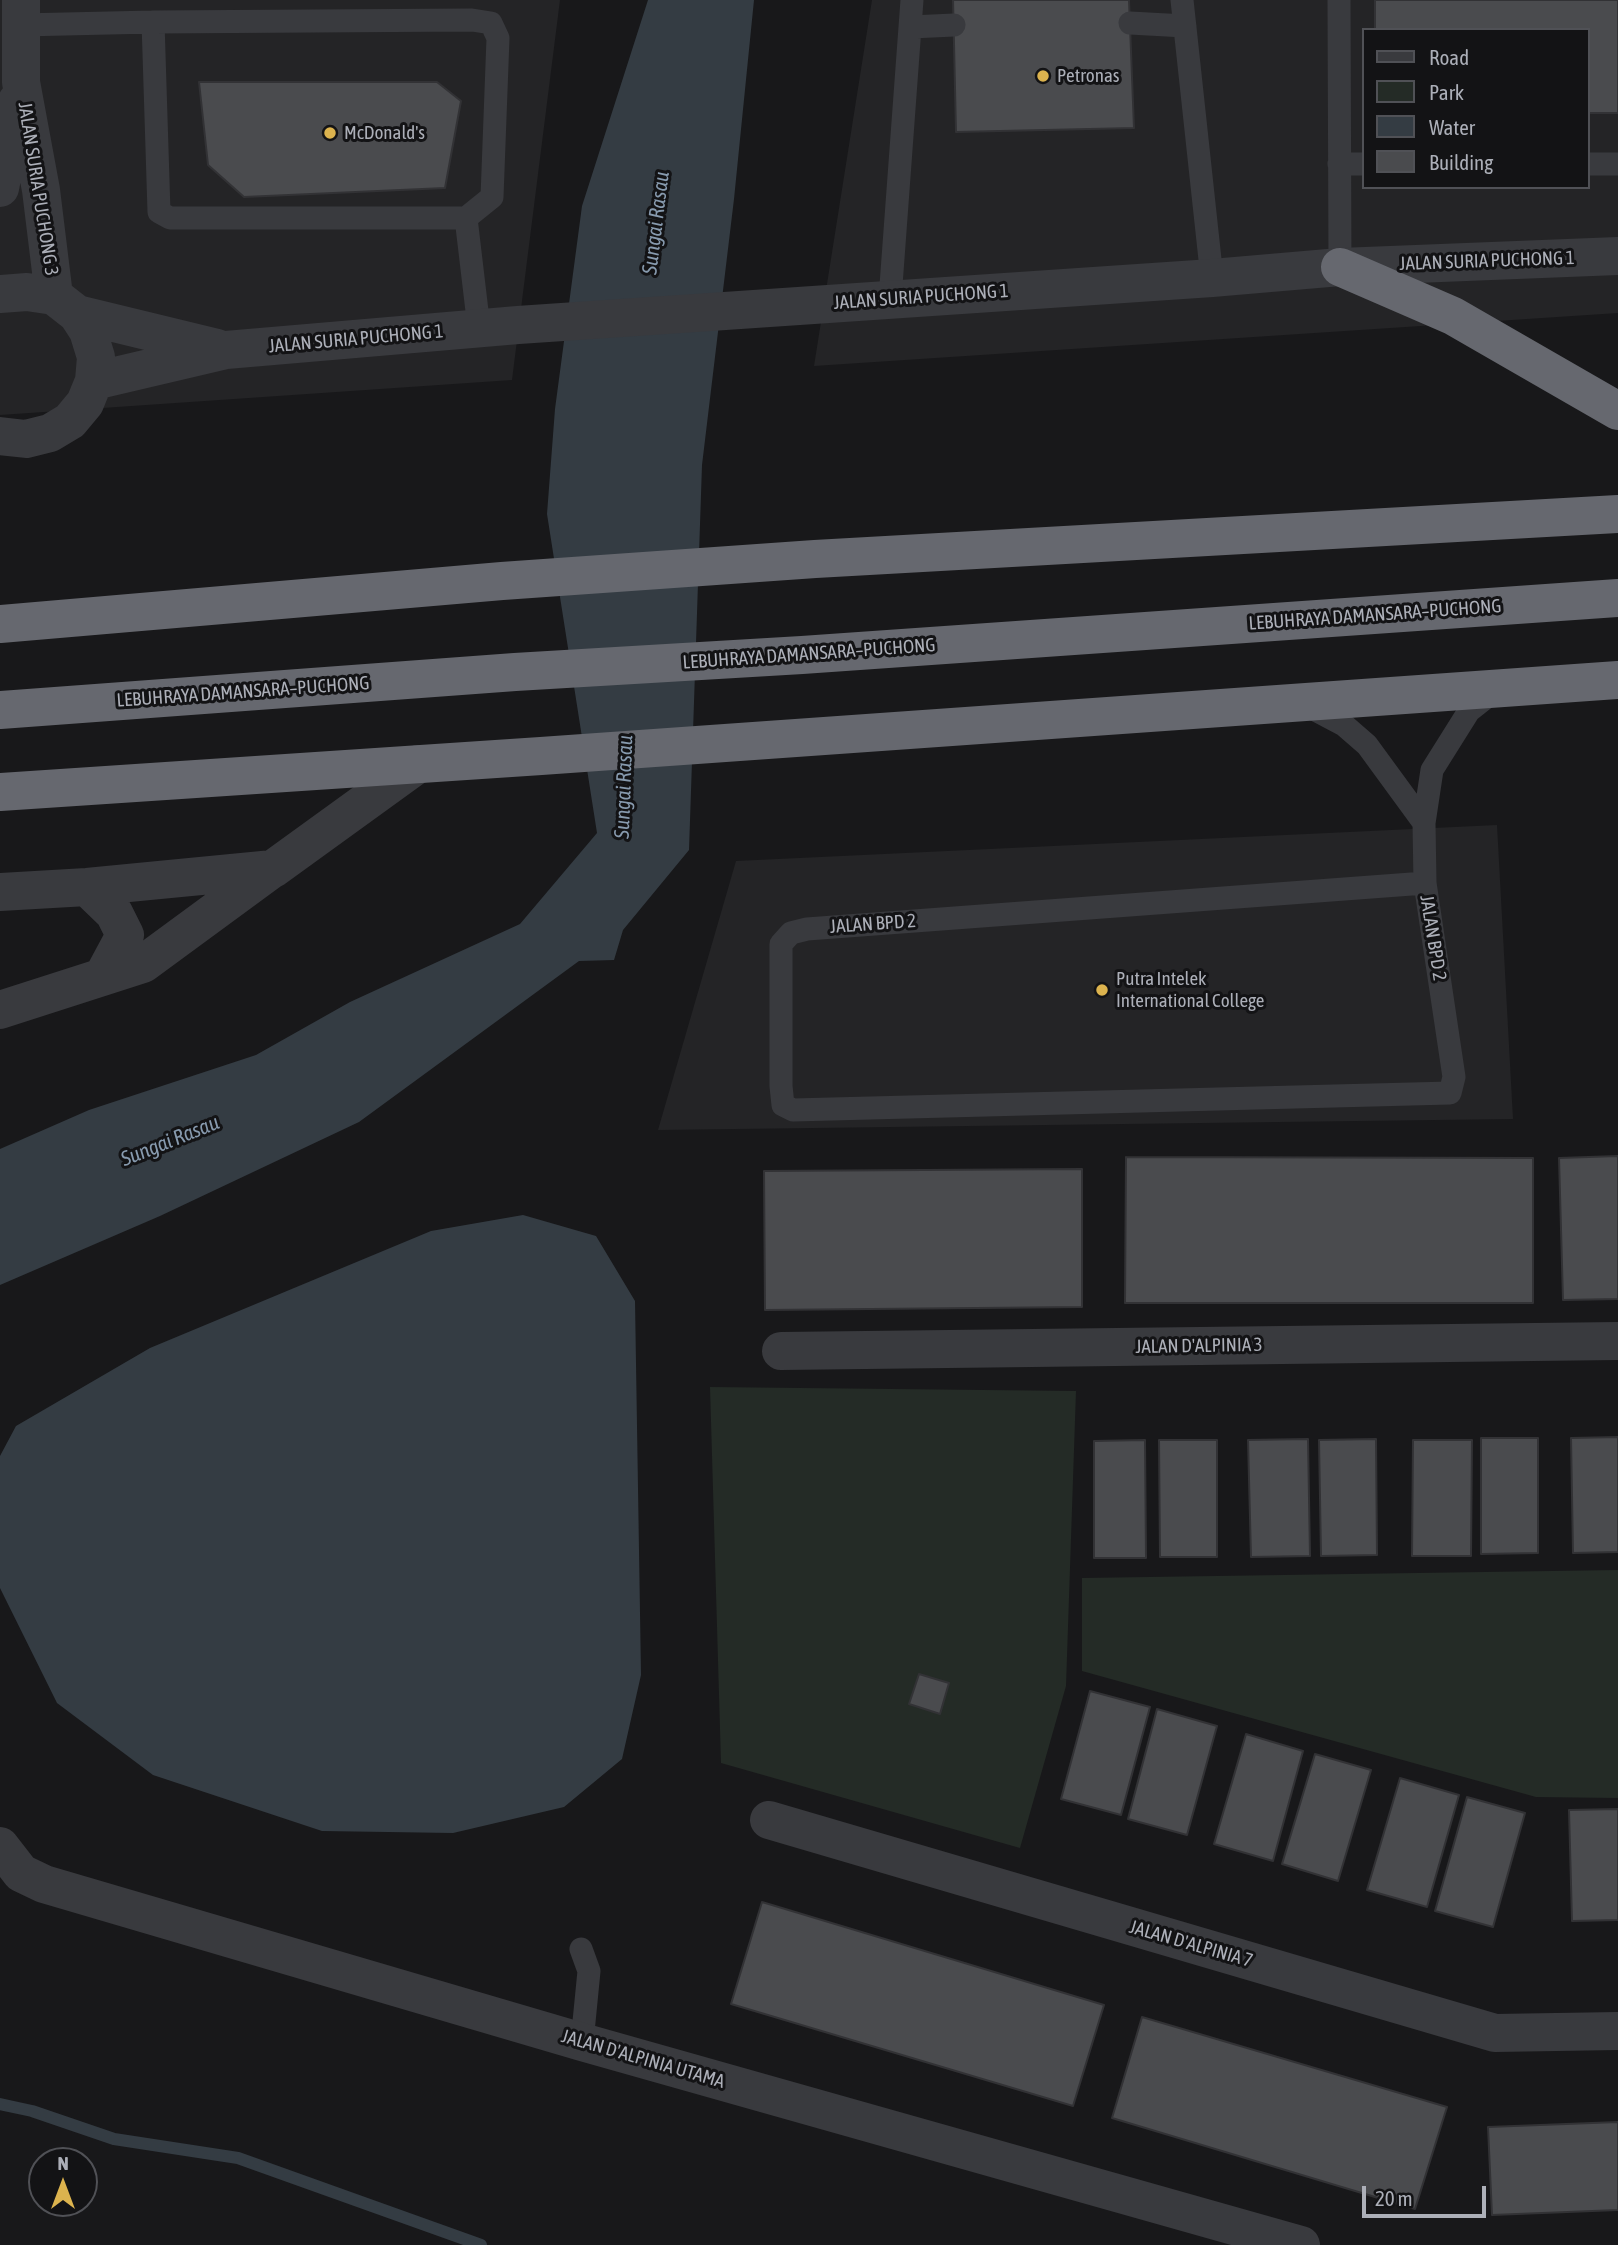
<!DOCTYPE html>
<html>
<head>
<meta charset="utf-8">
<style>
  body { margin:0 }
  #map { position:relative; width:1618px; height:2245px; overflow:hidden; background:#18181a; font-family:"Asap Condensed",sans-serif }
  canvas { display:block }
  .legend { position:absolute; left:1362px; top:28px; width:228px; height:161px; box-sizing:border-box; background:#131315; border:2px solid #505156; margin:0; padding:9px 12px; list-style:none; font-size:21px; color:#acafb8 }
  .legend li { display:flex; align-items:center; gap:14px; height:35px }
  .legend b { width:35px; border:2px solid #505156 }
  .north { position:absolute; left:28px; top:2147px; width:70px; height:70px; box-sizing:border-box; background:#131315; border:2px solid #505156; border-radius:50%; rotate:0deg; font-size:19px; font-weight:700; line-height:28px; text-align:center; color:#acafb8 }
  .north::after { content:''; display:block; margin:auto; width:24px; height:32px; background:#dcb34e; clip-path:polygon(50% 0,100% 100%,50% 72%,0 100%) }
  .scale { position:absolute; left:1362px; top:2186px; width:124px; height:32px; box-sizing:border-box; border:4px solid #acafb8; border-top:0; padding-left:9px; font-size:21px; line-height:24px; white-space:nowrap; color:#acafb8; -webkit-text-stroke:5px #131315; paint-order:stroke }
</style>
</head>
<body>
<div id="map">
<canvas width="1618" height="2245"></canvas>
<ul class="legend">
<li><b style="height:9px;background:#393a3e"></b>Road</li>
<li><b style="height:19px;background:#242b26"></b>Park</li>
<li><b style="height:19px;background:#343c43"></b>Water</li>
<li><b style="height:19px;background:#4a4b4e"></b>Building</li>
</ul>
<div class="north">N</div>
<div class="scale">20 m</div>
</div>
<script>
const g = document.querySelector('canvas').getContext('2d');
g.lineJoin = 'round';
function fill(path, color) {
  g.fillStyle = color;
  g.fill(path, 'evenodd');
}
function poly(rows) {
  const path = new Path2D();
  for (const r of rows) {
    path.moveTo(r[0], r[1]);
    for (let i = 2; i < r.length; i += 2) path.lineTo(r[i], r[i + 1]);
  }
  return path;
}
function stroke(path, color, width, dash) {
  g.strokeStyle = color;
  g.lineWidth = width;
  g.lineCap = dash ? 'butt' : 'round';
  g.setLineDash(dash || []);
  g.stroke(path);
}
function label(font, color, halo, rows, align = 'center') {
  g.font = font + ' "Asap Condensed",sans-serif';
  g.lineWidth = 6;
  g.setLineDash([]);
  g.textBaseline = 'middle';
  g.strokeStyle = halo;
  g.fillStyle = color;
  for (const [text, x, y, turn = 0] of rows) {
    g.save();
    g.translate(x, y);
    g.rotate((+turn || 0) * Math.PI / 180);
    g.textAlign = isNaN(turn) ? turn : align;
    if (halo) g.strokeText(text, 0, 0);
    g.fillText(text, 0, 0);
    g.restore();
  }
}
const built = poly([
  [0,0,560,0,512,380,0,415],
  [872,0,1618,0,1618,313,814,366],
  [1364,30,1588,30,1588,187,1364,187],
  [1497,825,1513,1119,658,1130,736,861]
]);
const green = poly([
  [710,1387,1076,1391,1066,1686,1020,1848,721,1763],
  [1618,1570,1618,1798,1536,1797,1082,1671,1082,1578]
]);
const water = poly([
  [648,0,754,0,734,199,702,465,689,850,623,930,614,960,579,961,359,1122,160,1216,0,1285,0,1149,89,1110,256,1055,350,1002,520,924,597,833,547,514,555,409,582,206],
  [523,1215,596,1236,635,1301,641,1675,622,1759,564,1807,453,1833,322,1831,153,1775,57,1703,0,1588,0,1456,16,1426,150,1348,431,1231]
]);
const stream = poly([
  [0,2104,32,2111,114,2139,238,2158,481,2245]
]);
const building = poly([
  [953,0,1129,0,1134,128,956,132,953,0],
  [1375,0,1618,0,1618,113,1588,113,1588,30,1375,30,1375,0],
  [199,82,437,82,461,101,445,188,244,197,208,165,199,82],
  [1618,1156,1618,1299,1563,1300,1559,1158,1618,1156],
  [1126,1157,1533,1158,1533,1303,1125,1303,1126,1157],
  [1082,1169,1082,1307,765,1310,764,1171,1082,1169],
  [1618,1437,1618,1552,1573,1553,1571,1438,1618,1437],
  [1481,1438,1538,1438,1538,1553,1481,1554,1481,1438],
  [1308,1439,1310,1556,1251,1557,1248,1440,1308,1439],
  [1376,1439,1377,1555,1321,1556,1319,1440,1376,1439],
  [1145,1440,1146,1558,1094,1558,1094,1441,1145,1440],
  [1159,1440,1217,1440,1217,1557,1160,1557,1159,1440],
  [1413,1440,1472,1440,1471,1556,1412,1556,1413,1440],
  [919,1674,949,1683,940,1714,909,1704,919,1674],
  [1090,1691,1150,1707,1121,1815,1061,1799,1090,1691],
  [1157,1709,1217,1726,1187,1835,1128,1819,1157,1709],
  [1246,1734,1303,1751,1273,1861,1214,1844,1246,1734],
  [1315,1754,1371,1770,1338,1881,1282,1864,1315,1754],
  [1400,1778,1459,1795,1427,1907,1367,1890,1400,1778],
  [1467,1797,1525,1813,1493,1927,1435,1911,1467,1797],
  [1618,1809,1618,1920,1572,1921,1569,1810,1618,1809],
  [762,1902,1104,2005,1073,2106,731,2004,762,1902],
  [1142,2017,1447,2107,1415,2209,1112,2118,1142,2017],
  [1618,2122,1618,2210,1492,2215,1488,2127,1618,2122]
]);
const service = poly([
  [1182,0,1212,278],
  [1339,0,1340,267],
  [1130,23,1185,26],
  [21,25,153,22,472,20,491,23,498,38,492,197,466,218,170,218,159,212,153,22],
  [911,27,954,25],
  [1339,164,1364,164],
  [1588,164,1618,164],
  [466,218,479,328],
  [890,299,912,0],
  [1308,706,1344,725,1367,745,1424,823],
  [1425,883,807,929,791,933,781,944,781,1086,783,1105,793,1110,1450,1093,1454,1077,1425,883,1424,823,1432,770,1469,711,1493,692],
  [581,1949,589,1971,582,2042]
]);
const minor = poly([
  [21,0,21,82,41,190,54,296],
  [0,188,17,101],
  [0,294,27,292,54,296,77,314,88,331,96,357,94,381,85,403,70,421,50,433,26,439,0,436],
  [77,314,217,348],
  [94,381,226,350,518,325,1212,278,1340,267,1618,256],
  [87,887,114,913,125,935,103,976],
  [0,892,87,887,273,869,418,764],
  [0,1010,143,964,271,870],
  [781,1351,1618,1341],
  [769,1820,1495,2033,1618,2031],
  [0,1846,21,1873,44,1884,582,2042,1301,2245]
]);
const motorway = poly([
  [1340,267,1453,316,1618,411],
  [0,624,502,581,815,559,1618,514],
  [0,710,515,672,802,655,1618,598],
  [0,792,541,756,1618,680]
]);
const markers = [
  [1043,76,7,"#dcb34e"],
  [330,133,7,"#dcb34e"],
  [1102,990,7,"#dcb34e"]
];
const poiNames = [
  ["Petronas",1057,76],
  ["McDonald's",344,133],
  ["Putra Intelek",1116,979],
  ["International College",1116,1001]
];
const streetNames = [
  ["JALAN SURIA PUCHONG 3",38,189,81],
  ["JALAN SURIA PUCHONG 1",1487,261,-2],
  ["JALAN SURIA PUCHONG 1",921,297,-4],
  ["JALAN SURIA PUCHONG 1",356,339,-5],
  ["LEBUHRAYA DAMANSARA–PUCHONG",1375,615,-4],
  ["LEBUHRAYA DAMANSARA–PUCHONG",809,654,-4],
  ["LEBUHRAYA DAMANSARA–PUCHONG",243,692,-4],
  ["JALAN BPD 2",873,924,-4],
  ["JALAN BPD 2",1433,938,81],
  ["JALAN D'ALPINIA 3",1199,1346,-1],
  ["JALAN D'ALPINIA 7",1191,1944,16],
  ["JALAN D'ALPINIA UTAMA",643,2059,16]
];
const waterNames = [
  ["Sungai Rasau",656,223,-83],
  ["Sungai Rasau",624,787,-88],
  ["Sungai Rasau",170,1141,-22]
];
fill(built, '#242426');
fill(green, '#242b26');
fill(water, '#343c43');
stroke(stream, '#343c43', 12);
fill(building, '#4a4b4e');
stroke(building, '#323235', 2);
stroke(service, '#393a3e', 23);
stroke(minor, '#393a3e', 38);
stroke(motorway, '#66686f', 38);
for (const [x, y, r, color] of markers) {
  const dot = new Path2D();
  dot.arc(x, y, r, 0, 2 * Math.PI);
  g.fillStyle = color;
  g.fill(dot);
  stroke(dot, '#131315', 2.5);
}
label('19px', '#acafb8', '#131315', poiNames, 'left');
label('19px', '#acafb8', '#131315', streetNames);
label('italic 21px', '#879aae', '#131315', waterNames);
</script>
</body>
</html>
